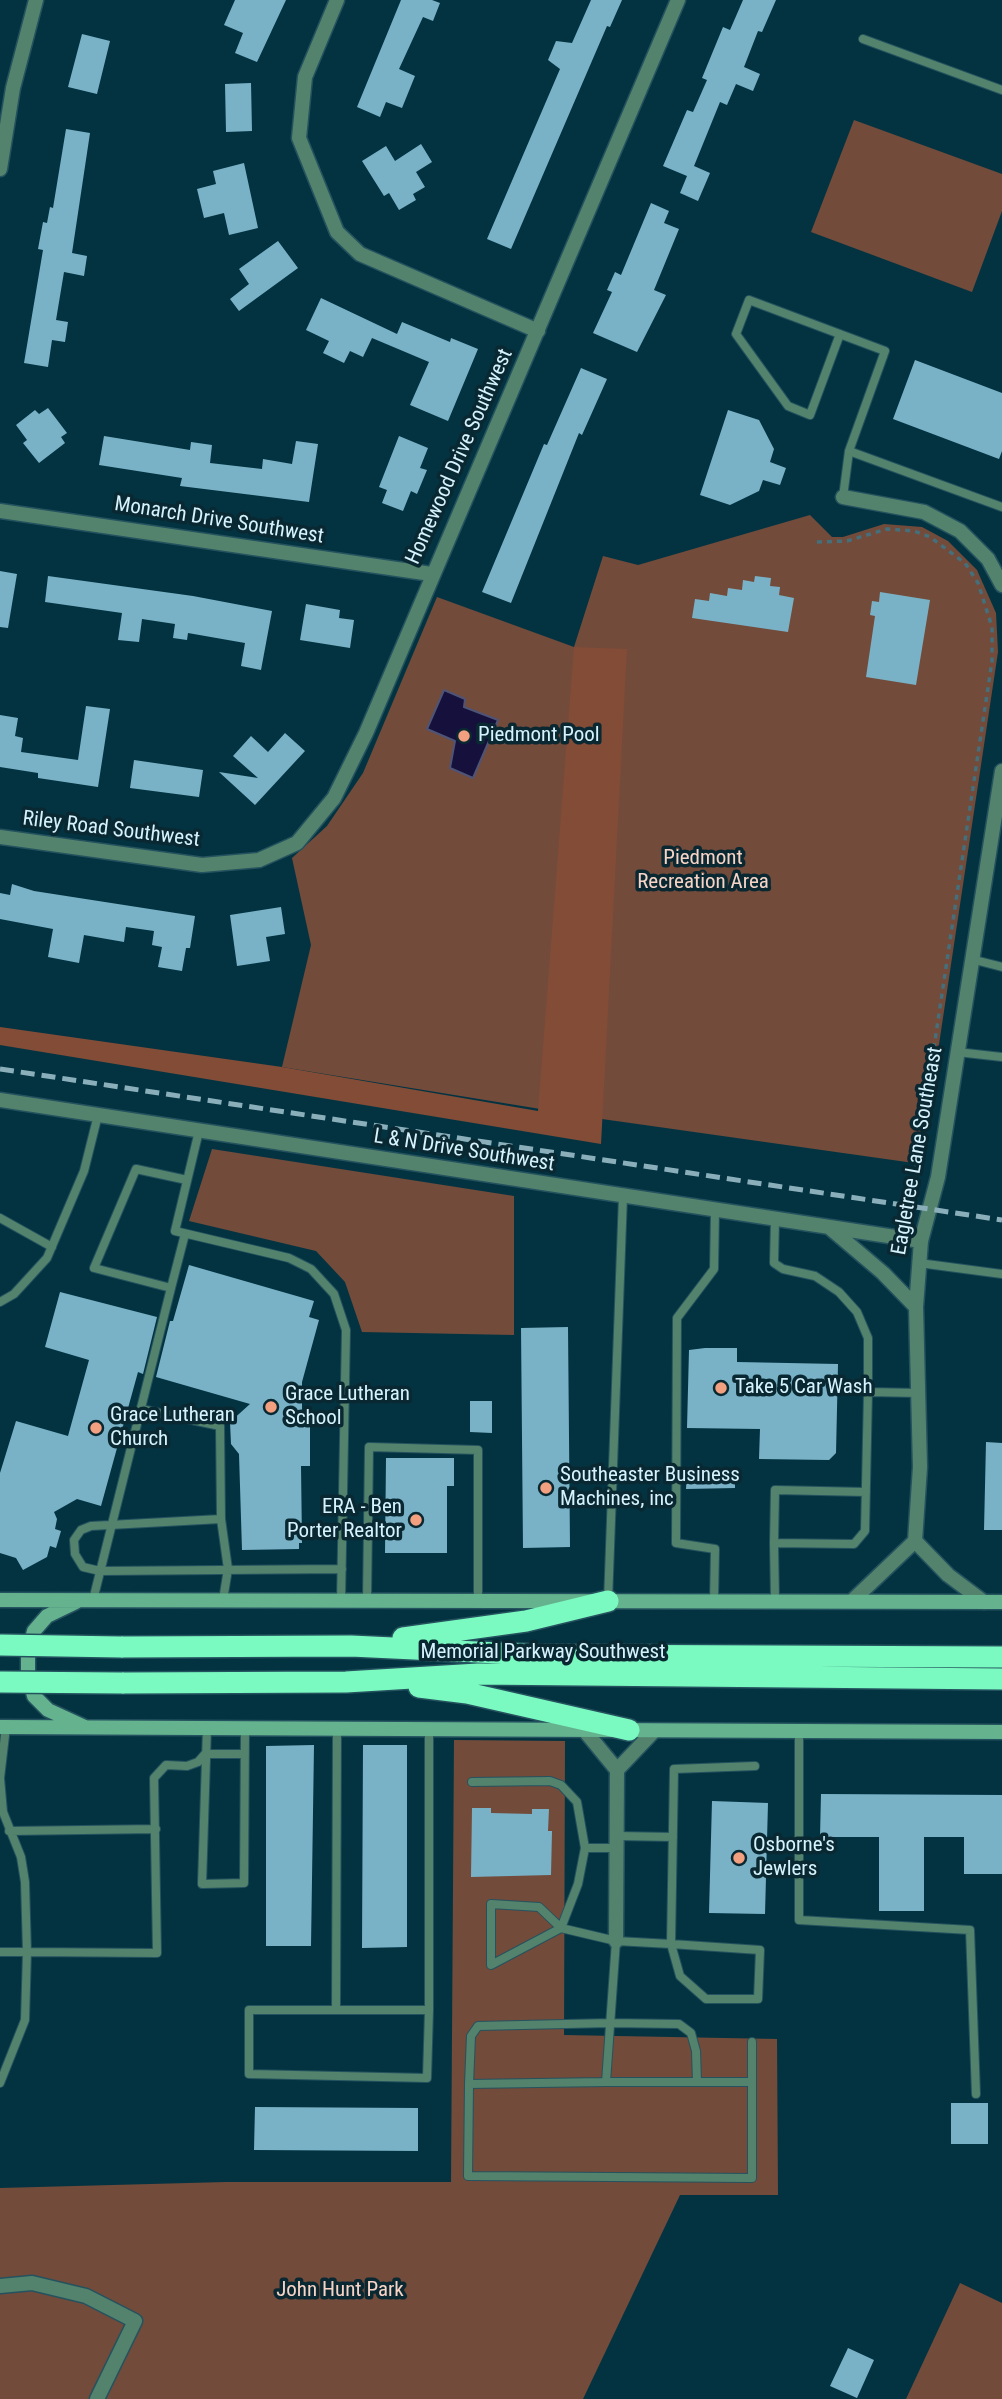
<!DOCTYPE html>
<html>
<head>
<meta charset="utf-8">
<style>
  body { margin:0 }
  canvas { display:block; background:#033341 }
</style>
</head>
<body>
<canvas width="1002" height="2399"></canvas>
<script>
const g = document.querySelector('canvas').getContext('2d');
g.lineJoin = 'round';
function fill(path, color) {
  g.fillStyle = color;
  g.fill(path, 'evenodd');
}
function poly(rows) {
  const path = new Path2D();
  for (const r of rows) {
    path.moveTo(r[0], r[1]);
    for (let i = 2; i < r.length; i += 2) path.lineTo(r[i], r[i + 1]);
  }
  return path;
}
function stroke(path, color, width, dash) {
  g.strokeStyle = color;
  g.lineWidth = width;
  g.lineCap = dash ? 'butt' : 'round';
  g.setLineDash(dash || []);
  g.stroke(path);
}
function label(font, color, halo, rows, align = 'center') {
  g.font = font + ' "Roboto Condensed",sans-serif';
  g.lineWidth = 7;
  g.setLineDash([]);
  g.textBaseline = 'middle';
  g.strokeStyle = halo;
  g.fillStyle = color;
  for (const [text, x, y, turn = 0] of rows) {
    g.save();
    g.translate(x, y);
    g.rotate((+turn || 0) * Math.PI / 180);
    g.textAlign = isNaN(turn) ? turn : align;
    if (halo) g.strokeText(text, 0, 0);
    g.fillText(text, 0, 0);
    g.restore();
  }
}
const green = poly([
  [854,120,1002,174,1002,211,972,292,811,232],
  [810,515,832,537,843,537,884,524,922,527,948,541,977,570,996,613,998,652,921,1164,602,1119,282,1067,311,945,292,858,327,826,363,773,437,597,574,647,603,556,638,565],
  [212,1149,514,1196,514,1335,362,1332,345,1282,316,1251,189,1221],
  [454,1740,565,1741,564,2035,777,2039,778,2195,680,2195,583,2399,0,2399,0,2188,226,2182,451,2182],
  [960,2283,1002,2303,1002,2399,906,2399]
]);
const forest = poly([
  [574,647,627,649,601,1144,0,1045,0,1027,282,1067,538,1111]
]);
const water = poly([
  [444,690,465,699,464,707,498,720,473,778,450,768,455,741,427,729,444,690]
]);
const building = poly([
  [235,0,286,0,257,62,235,53,243,33,224,25],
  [401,0,432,0,440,3,433,21,423,17,399,69,415,76,402,108,386,102,380,117,357,107],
  [591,0,622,0,610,27,607,26,511,249,487,239,560,69,548,60,556,41,572,43],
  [743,0,776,0,762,32,758,31,744,67,760,74,753,91,736,84,727,105,720,102,694,166,710,173,698,201,680,193,687,176,663,166,687,110,693,112,707,80,702,78,723,27,730,30],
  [82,34,110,41,97,94,68,87],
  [251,83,252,131,226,132,225,84],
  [66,129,90,133,72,253,87,256,84,276,64,272,56,320,68,322,65,342,52,340,48,367,24,363,43,250,38,249,43,222,47,223,50,207,53,208],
  [421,144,432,162,416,172,425,187,413,194,416,200,399,210,389,193,384,196,362,161,386,146,395,161],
  [244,163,258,228,229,235,224,213,204,218,197,189,216,184,213,171],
  [651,203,669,211,664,223,679,229,654,290,666,295,637,352,593,333,612,292,607,290,615,272,621,275],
  [278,241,298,268,239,311,230,299,249,284,239,269],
  [321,298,397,334,402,322,450,342,451,338,478,349,448,421,410,405,429,362,372,338,363,357,350,351,344,363,323,353,329,341,306,330],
  [915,360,1002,393,1002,451,999,459,893,419],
  [581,368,607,379,582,435,579,433,511,603,482,592,544,444,547,445],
  [48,408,67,433,61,437,65,443,39,463,23,443,27,440,16,425,35,410,39,414],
  [728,410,759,420,774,449,770,462,786,468,780,485,763,480,759,491,730,505,700,495],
  [104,436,190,450,191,442,212,445,210,463,262,469,263,459,292,464,296,441,318,444,309,502,180,486,182,478,99,465],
  [399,436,428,448,420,468,427,470,417,494,411,491,403,511,382,503,387,490,379,487],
  [0,571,17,574,8,628,0,627],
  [48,576,193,596,272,611,261,670,241,666,245,643,188,633,187,640,173,638,175,624,142,619,139,642,118,640,122,613,45,602],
  [755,576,771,578,770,586,780,587,779,595,794,598,788,632,692,618,695,599,709,601,710,593,727,596,728,588,742,590,743,580,754,582],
  [880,592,930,600,916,685,866,677,875,616,870,615,872,601,879,602],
  [306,604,340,610,339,618,354,620,350,648,300,640],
  [86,706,110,709,98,787,38,778,38,773,0,767,0,715,18,718,15,736,23,738,21,752,78,760],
  [285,733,305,751,255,805,219,772,258,778,233,756,251,736,268,752],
  [134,760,203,770,199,797,130,788],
  [12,884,34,891,195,916,190,948,186,948,182,971,158,967,162,947,152,945,154,931,126,927,124,942,84,935,79,963,48,957,53,929,0,919,0,893,10,895],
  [281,907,285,934,266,937,270,961,237,966,230,915],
  [189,1265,314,1301,309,1317,319,1320,302,1382,302,1419,310,1419,310,1466,301,1466,302,1543,299,1543,299,1549,242,1550,239,1454,231,1444,230,1422,250,1404,156,1377,170,1321,173,1321],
  [60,1292,157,1317,143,1374,138,1372,101,1506,77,1499,54,1512,57,1519,55,1529,61,1531,56,1548,50,1546,47,1557,23,1570,16,1558,0,1553,0,1473,16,1421,68,1436,89,1360,45,1347],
  [568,1327,570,1547,523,1548,521,1328],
  [705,1348,737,1348,737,1362,838,1364,836,1453,829,1460,759,1459,760,1429,687,1428,689,1350],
  [470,1401,492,1401,492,1433,470,1432],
  [986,1442,1002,1443,1002,1530,984,1530],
  [386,1458,454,1458,454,1486,447,1486,447,1553,385,1553],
  [735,1473,735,1488,686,1489,687,1474],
  [314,1745,311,1946,266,1946,266,1746],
  [363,1745,407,1745,407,1947,362,1948],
  [821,1794,1002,1795,1002,1874,964,1874,964,1837,924,1837,924,1911,879,1911,879,1837,820,1837],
  [712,1801,768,1803,765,1914,709,1913],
  [472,1808,491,1808,491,1813,532,1814,532,1809,549,1809,548,1831,552,1831,551,1875,471,1877],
  [951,2103,988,2103,988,2144,951,2144],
  [255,2107,418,2108,418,2151,254,2150],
  [848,2348,874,2360,857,2398,830,2386]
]);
const path = poly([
  [817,542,847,541,887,529,914,531,930,537,965,563,978,583,992,627,992,661,916,1167,923,1168]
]);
const service = poly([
  [863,39,1002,90],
  [840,334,810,415,788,406,736,334,749,300,885,351,849,451,1002,507],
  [843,497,849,451],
  [971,959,1002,967],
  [957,1052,1002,1057],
  [199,1131,175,1231,289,1258,311,1269,334,1294,346,1330,341,1600],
  [0,1218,52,1247],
  [775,1219,774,1263,783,1269,815,1276,839,1292,857,1312,868,1338,868,1392],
  [185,1234,171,1288,94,1268,136,1169,187,1180],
  [919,1263,1002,1274],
  [0,1302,14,1294,47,1258,84,1171,98,1115],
  [141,1409,220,1426,221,1519,91,1526,81,1530,74,1540,75,1554,83,1567,100,1571,342,1569],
  [221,1519,228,1569,223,1600],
  [774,1543,775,1490,866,1492],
  [93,1600,171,1288],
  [367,1600,369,1447,478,1450,478,1599],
  [608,1601,623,1196],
  [714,1601,715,1549,676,1543,677,1318,714,1269,715,1210],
  [775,1601,774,1543,854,1544,865,1531,868,1392,919,1393],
  [207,1728,202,1884,244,1883,245,1729],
  [337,1730,336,2010,429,2010,429,1730],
  [799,1731,799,1920,970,1930,976,2094],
  [472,1782,550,1781,561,1785,577,1802,585,1848,578,1884,561,1928,539,1907,491,1904,491,1965,561,1928,616,1941,671,1944,674,1769,755,1766],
  [9,1831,156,1829],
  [617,1836,673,1837],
  [585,1848,617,1848],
  [671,1944,760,1950,758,1999,706,1999,680,1976,671,1944],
  [0,1952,27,1952,25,1882,21,1857,3,1812,0,1778,6,1727],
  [336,2010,249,2010,249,2074,427,2078,429,2010],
  [752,2042,752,2082],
  [606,2082,752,2082,752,2178,468,2176,469,2084,606,2082,616,1941],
  [0,2083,25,2020,27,1952,157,1953,154,1778,166,1765,187,1766,198,1762,205,1754,244,1754],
  [469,2084,471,2036,478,2026,610,2023,679,2024,691,2033,696,2051,697,2082]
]);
const minor = poly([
  [337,0,305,77,299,138,337,232,360,254,538,331],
  [0,169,13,88,36,0],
  [843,497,924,512,960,531,988,559,1002,585],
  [0,511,431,574],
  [0,837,202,865,259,860,297,843,334,798,366,733,678,0],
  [921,1241,938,1177,1002,771],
  [585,1731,617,1770,654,1731],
  [616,1941,617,1770],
  [0,2286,32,2283,86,2296,135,2321,97,2399]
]);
const tertiary = poly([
  [0,1100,921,1241,916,1307,920,1467,915,1541,852,1601],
  [830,1228,883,1273,916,1307],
  [915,1541,948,1575,984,1602]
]);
const secondary = poly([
  [0,1600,1002,1602],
  [76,1602,47,1616,34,1631,28,1654,28,1673,34,1696,48,1710,85,1727],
  [0,1727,1002,1732]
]);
const motorway = poly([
  [403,1638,526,1621,608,1601],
  [121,1647,351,1646,540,1655,1002,1657],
  [122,1683,346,1682,478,1674,1002,1679],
  [419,1687,467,1693,629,1730]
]);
const rail = poly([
  [0,1069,1002,1220]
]);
const motorwayBridge = poly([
  [0,1645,121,1647],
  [0,1682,122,1683]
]);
const markers = [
  [464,736,7,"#f2a080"],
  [721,1388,7,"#f2a080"],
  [271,1407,7,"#f2a080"],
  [96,1428,7,"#f2a080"],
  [546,1488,7,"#f2a080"],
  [416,1520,7,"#f2a080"],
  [739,1858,7,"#f2a080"]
];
const streetNames = [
  ["Homewood Drive Southwest",460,457,-66],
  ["Monarch Drive Southwest",219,521,9],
  ["Riley Road Southwest",111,830,7],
  ["L & N Drive Southwest",464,1151,9],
  ["Eagletree Lane Southeast",918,1151,-80],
  ["Memorial Parkway Southwest",543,1653]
];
const poiNames = [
  ["Piedmont Pool",478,736],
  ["Take 5 Car Wash",735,1388],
  ["Grace Lutheran",285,1395],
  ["School",285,1419],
  ["Grace Lutheran",110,1416],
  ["Church",110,1440],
  ["Southeaster Business",560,1476],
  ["Machines, inc",560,1500],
  ["ERA - Ben",402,1508,"right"],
  ["Porter Realtor",402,1532,"right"],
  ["Osborne's",753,1846],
  ["Jewlers",753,1870]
];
const parkNames = [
  ["Piedmont",703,859],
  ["Recreation Area",703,883],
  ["John Hunt Park",340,2291]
];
fill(green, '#724b3b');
fill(forest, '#834c37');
fill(water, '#15103c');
stroke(water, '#4f5476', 2);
fill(building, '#79b2c7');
stroke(service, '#25525f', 10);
stroke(minor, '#25525f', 17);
stroke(tertiary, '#25525f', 17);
stroke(secondary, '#25525f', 17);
stroke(motorway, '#25525f', 24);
stroke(path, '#446f7b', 3.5, [5, 5]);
stroke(service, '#53836c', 8);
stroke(minor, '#53836c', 14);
stroke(tertiary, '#53836c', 14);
stroke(secondary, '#64b38e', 14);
stroke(motorway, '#7afac0', 21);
stroke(rail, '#8bafba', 5, [14, 7]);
stroke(motorwayBridge, '#25525f', 24, []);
stroke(motorwayBridge, '#7afac0', 21);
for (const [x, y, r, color] of markers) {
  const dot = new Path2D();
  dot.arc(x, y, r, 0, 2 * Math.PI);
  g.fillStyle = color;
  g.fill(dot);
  stroke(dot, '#092832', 2.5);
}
label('21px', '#d6f3fd', '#092832', streetNames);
label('21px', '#d6f3fd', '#092832', poiNames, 'left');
label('21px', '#f8d4c6', '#092832', parkNames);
</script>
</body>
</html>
